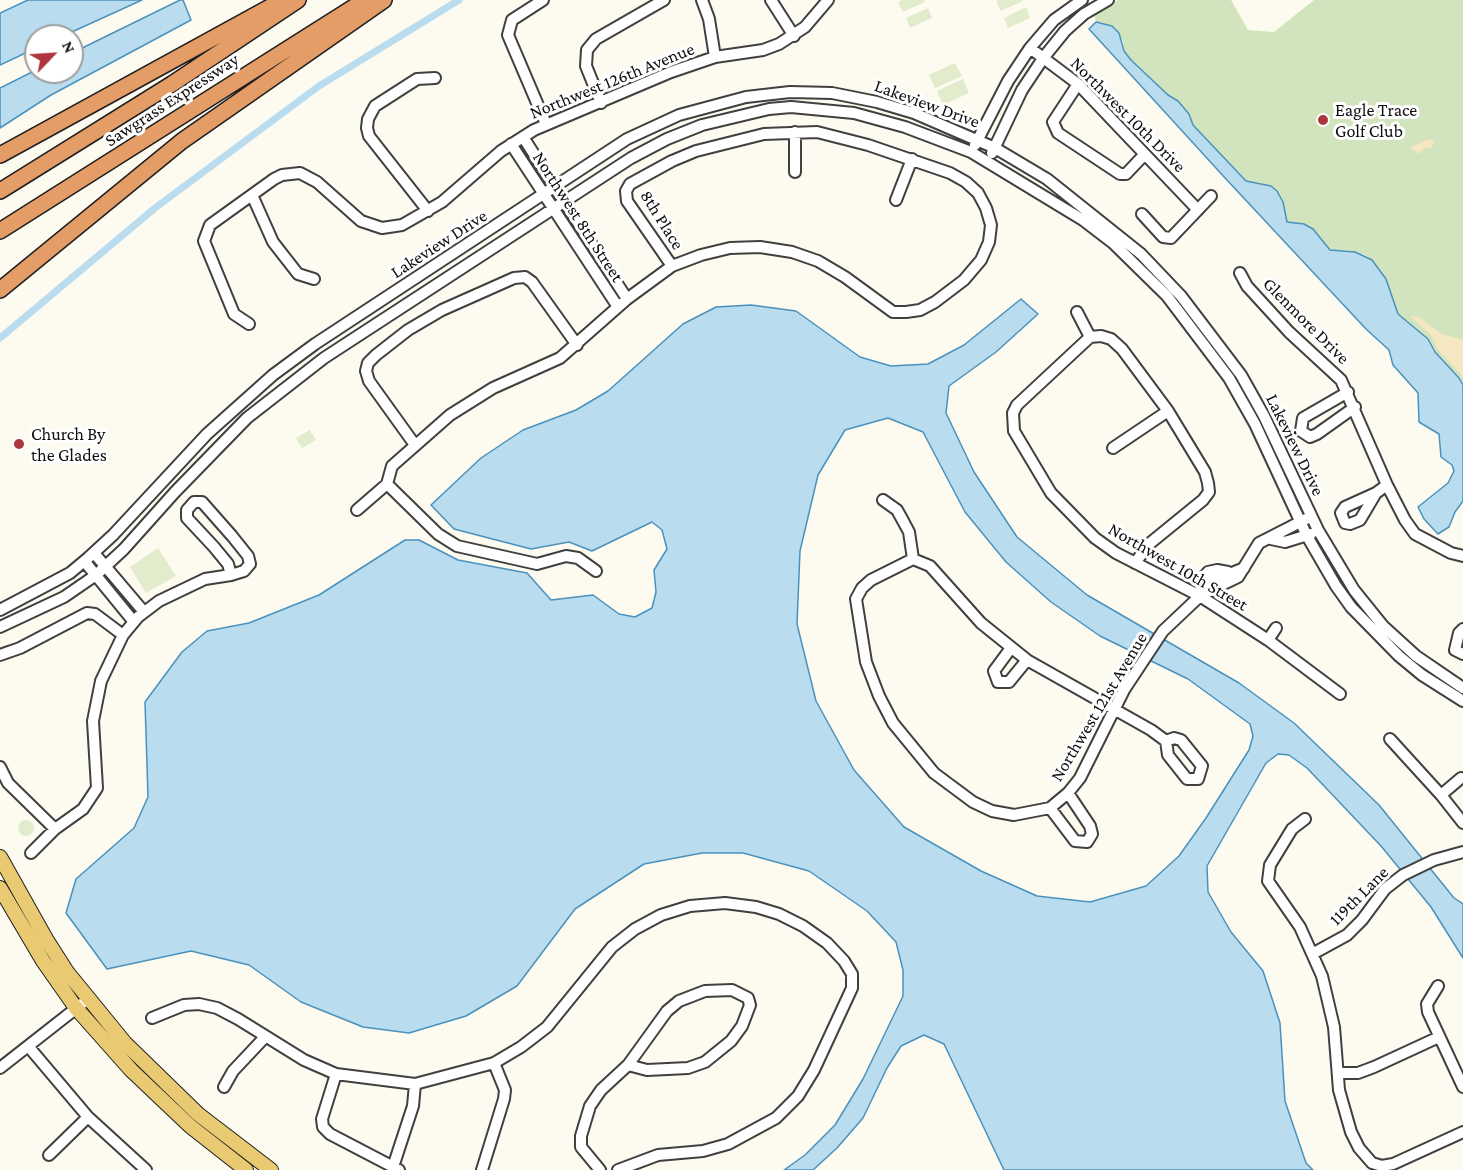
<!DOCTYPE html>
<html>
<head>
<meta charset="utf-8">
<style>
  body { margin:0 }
  #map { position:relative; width:1463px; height:1170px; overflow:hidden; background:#fdfaef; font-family:"Crimson Pro",serif }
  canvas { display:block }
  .north { position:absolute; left:24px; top:24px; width:60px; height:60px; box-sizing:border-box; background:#fff; border:2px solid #9e9e9e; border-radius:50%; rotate:65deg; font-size:16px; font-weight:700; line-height:24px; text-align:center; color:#0d0d0d }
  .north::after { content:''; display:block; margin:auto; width:21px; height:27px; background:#ae353d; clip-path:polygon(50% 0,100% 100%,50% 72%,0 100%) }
</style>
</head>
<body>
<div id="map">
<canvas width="1463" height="1170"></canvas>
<div class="north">N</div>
</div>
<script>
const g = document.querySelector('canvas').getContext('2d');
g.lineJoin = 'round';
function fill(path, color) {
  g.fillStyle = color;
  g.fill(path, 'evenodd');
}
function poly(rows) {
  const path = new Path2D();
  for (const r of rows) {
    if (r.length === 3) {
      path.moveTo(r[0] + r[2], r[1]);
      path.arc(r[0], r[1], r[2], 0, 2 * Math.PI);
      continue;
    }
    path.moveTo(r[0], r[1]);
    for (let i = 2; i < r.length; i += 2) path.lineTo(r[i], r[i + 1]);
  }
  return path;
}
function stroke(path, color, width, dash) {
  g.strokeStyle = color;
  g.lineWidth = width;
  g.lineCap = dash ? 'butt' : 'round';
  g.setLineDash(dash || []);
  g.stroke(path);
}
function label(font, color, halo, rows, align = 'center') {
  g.font = font + ' "Crimson Pro",serif';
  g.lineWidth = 6;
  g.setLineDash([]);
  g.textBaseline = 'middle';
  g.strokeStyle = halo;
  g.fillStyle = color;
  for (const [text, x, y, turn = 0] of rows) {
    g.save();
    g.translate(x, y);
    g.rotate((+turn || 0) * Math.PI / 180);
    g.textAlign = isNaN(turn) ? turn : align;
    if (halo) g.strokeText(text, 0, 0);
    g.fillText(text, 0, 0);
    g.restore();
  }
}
const green = poly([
  [1118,0,1231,0,1248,30,1274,32,1314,0,1463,0,1463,385,1434,352,1428,339,1398,314,1365,255,1345,250,1329,250,1313,229,1304,224,1287,223,1283,202,1262,183,1246,181,1193,125,1189,114,1178,101,1168,95,1131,60,1124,51,1123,41,1104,23,1096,22,1094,14]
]);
const sand = poly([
  [1428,139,1434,140,1432,148,1425,148,1419,154,1410,148],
  [1410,316,1419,317,1442,334,1463,340,1463,377,1439,351,1431,335]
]);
const pitch = poly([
  [902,0,924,0,925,2,903,12,898,2],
  [999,0,1022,0,1023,1,1001,11,996,1],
  [1026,7,1030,18,1008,28,1004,18],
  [928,8,932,18,910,28,906,18],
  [955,63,962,76,935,88,929,75],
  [963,79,969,93,943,105,937,91],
  [310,430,316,440,302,448,296,438],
  [158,548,176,576,146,593,130,567],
  [26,828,8]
]);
const water = poly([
  [28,0,142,0,63,36,36,36,36,48,0,65,0,13,28,0],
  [180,0,183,0,191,20,51,95,0,128,0,88,36,70,72,72,72,53,180,0],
  [1096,22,1112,26,1119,33,1124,51,1131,60,1168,95,1178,101,1189,114,1193,125,1246,181,1271,186,1277,191,1283,202,1287,222,1304,224,1313,229,1330,250,1355,252,1372,260,1386,279,1398,314,1428,339,1435,352,1459,378,1463,385,1463,501,1455,512,1449,527,1438,534,1424,519,1418,507,1448,483,1454,471,1452,465,1441,457,1439,434,1419,422,1418,393,1393,365,1389,350,1366,329,1226,179,1089,29,1096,22],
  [1021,299,1038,314,996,352,949,386,946,413,974,472,1017,537,1087,595,1239,683,1294,723,1379,805,1454,898,1463,904,1463,958,1431,907,1381,846,1307,768,1289,755,1278,754,1266,763,1207,866,1208,892,1231,932,1263,971,1280,1023,1285,1101,1306,1163,1313,1170,1004,1170,944,1044,924,1035,901,1046,887,1068,863,1118,837,1148,813,1170,784,1170,805,1155,835,1125,863,1079,903,996,903,970,896,942,867,911,809,871,743,853,702,853,644,864,575,909,517,986,466,1016,409,1033,363,1027,301,1002,249,965,191,951,107,969,66,913,76,879,134,828,148,797,145,702,182,652,207,631,249,623,319,595,405,540,419,540,458,560,527,573,551,600,593,595,619,614,635,617,652,608,656,592,654,570,667,549,662,530,652,522,592,551,569,542,531,549,454,529,431,505,481,458,523,430,576,410,608,391,683,324,716,307,751,305,796,311,860,357,891,366,928,364,964,345,1021,299],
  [888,418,923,432,965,512,1006,562,1051,602,1100,636,1188,679,1250,724,1253,736,1249,750,1206,818,1179,856,1146,886,1090,902,1037,896,981,871,904,827,854,770,816,701,797,624,800,551,818,475,845,430,888,418]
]);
const canal = poly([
  [0,338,155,208,319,86,459,0]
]);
const minor = poly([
  [543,0,512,20,508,35,546,124],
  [702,0,709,19,715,57],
  [771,0,794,36],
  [1030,48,1078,84,1198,210],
  [1078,84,1053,122,1058,133,1120,174,1126,174,1144,155],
  [601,103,586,66,587,50,596,39,664,0],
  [795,132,795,172],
  [523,137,627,299],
  [511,144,618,307],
  [975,145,1008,81,1030,48,1054,20,1082,0],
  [992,153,1022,90,1044,57,1065,31,1084,14,1108,0],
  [252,195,273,242,298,274,314,279],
  [896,200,912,159],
  [428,211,369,136,367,128,368,119,375,106,417,79,435,78],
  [1142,214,1163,237,1171,238,1211,196],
  [1240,273,1247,286,1289,332,1341,380,1387,485,1405,520,1415,534,1451,553,1463,556],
  [1077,312,1090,337],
  [249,324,234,314,204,241,210,225,274,179,282,175,300,173,317,182,361,221,382,228,402,225,442,202,501,151,534,130,671,72,715,57,763,50,779,44,805,27,828,0],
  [1090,337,1017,405,1013,413,1014,431,1051,493,1095,538,1116,553,1200,596,1268,640,1340,694],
  [1090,337,1101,336,1111,339,1122,349,1168,411,1205,472,1208,483,1209,492,1203,500,1149,544,1135,563],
  [1348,392,1303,418,1301,431,1310,437,1317,434,1355,407],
  [415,445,369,381,366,371,368,363,376,355,408,330,442,310,514,278,525,277,532,282,577,345],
  [1113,448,1168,411],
  [387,484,438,534,457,546,537,564,566,556,578,558,596,571],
  [1376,493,1345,507,1341,513,1345,523,1350,524,1360,520,1376,493,1387,485],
  [883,500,897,510,902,519,909,532,913,559,930,566,981,623,1027,660,1151,730,1166,741,1174,738,1181,740,1202,766,1198,779,1187,779,1168,755,1166,741],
  [357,510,387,484,392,466,450,415,493,388,560,358,627,299,672,266,701,255,730,248,760,247,792,252,818,261,845,277,893,312,906,312,920,310,935,302,964,280,981,260,989,242,991,225,986,208,978,193,966,182,950,173,868,145,817,132,764,134,696,151,672,161,630,184,626,191,627,201,672,266],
  [1271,539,1285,542,1311,534],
  [94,553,144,612],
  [913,559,871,580,862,588,856,599,866,662,879,696,893,723,934,773,973,802,992,811,1014,815,1050,808,1068,793,1080,778,1124,690,1163,631,1200,596,1210,582,1244,568],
  [85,562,134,622],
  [1200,593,1201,580,1208,572,1217,570,1228,572],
  [1201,595,1238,577,1259,543,1306,519],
  [0,610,70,573,88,558,113,535,207,434,273,375,315,344,627,139,679,115,746,97,790,92,832,93,877,102,914,113,995,148,1047,179,1141,254,1181,296,1241,375,1264,416,1318,530,1354,590,1383,626,1416,656,1463,688],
  [0,627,64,597,96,575,124,549,175,492,247,418,324,358,631,158,667,139,702,125,769,109,791,107,854,113,905,127,971,152,1083,220,1113,243,1167,296,1229,378,1255,424,1307,536,1336,586,1351,607,1399,656,1422,675,1463,701],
  [1463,629,1459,633,1455,650,1463,654],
  [1268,640,1276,628],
  [1011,648,994,671,998,682,1009,682,1027,660],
  [0,655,20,648,87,613,95,614,123,635],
  [1390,739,1441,795,1463,823],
  [0,767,8,783,55,829,83,809,97,788,93,721,101,681,123,635,138,617,159,601,205,579,231,575,244,571,250,564,248,556,232,536,202,502,194,502,187,510,187,518,214,547,228,564,231,575],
  [1441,795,1461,778],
  [1050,808,1075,841,1087,842,1092,834,1090,826,1068,793],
  [1305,819,1292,829,1270,865,1268,881,1300,927,1322,976,1334,1027,1339,1090,1351,1132,1359,1148,1372,1163,1382,1166,1393,1164,1463,1132],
  [31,853,55,829],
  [1314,953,1347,935,1362,920,1385,889,1403,875,1434,860,1463,852],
  [1438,986,1427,1004,1428,1012,1463,1087],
  [152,1018,184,1005,199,1004,217,1008,238,1019,304,1060,336,1074,415,1084,494,1063,521,1047,547,1027,612,947,635,929,661,915,690,906,725,903,756,907,779,914,803,926,827,943,844,961,852,974,852,988,814,1070,798,1096,776,1118,728,1144,703,1151,658,1155,618,1170],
  [28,1046,88,1117,146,1170],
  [0,1068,88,999],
  [1338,1073,1358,1073,1374,1067,1439,1037],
  [336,1074,322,1119,323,1127,330,1134,399,1170],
  [224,1087,233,1071,265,1037],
  [49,1155,88,1117],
  [393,1167,413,1106,415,1084],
  [482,1170,504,1099,505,1090,494,1063],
  [600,1170,581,1147,581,1136,590,1106,601,1090,628,1065,667,1011,679,1001,705,991,732,990,748,998,750,1005,742,1026,731,1041,705,1062,688,1068,647,1070,628,1065]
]);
const major = poly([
  [0,857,46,939,67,972,125,1043,198,1114,271,1170],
  [0,888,43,961,76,1008,131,1070,190,1126,246,1170]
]);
const highway = poly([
  [0,155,281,1],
  [0,191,172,84,298,0],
  [0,231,365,0],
  [0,290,182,141,384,0]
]);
const markers = [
  [1323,120,6,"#ae353d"],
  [19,444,6,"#ae353d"]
];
const streetNames = [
  ["Northwest 126th Avenue",612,81,-22],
  ["Sawgrass Expressway",172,100,-33],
  ["Lakeview Drive",927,104,20],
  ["Northwest 10th Drive",1128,115,45],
  ["Northwest 8th Street",578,217,57],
  ["8th Place",662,220,58],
  ["Lakeview Drive",439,244,-33],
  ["Glenmore Drive",1306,321,45],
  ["Lakeview Drive",1295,445,64],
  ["Northwest 10th Street",1178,567,30],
  ["Northwest 121st Avenue",1099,707,-59],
  ["119th Lane",1359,896,-45]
];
const poiNames = [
  ["Eagle Trace",1335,110],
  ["Golf Club",1335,131],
  ["Church By",31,434],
  ["the Glades",31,455]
];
fill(green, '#d2e4bd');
fill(sand, '#f4e7c1');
fill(pitch, '#e2eccd');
fill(water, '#b9dcef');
stroke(water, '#4992be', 1.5);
stroke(canal, '#b9dcef', 7);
stroke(minor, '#404040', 14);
stroke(major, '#1e1e1e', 16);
stroke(highway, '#1e1e1e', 18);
stroke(minor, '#fff', 10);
stroke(major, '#e9ca73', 14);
stroke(highway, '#e49d67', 15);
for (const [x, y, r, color] of markers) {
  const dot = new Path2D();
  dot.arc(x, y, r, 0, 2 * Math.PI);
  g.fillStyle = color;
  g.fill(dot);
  stroke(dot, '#fff', 2);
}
label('18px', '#0d0d0d', '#fff', streetNames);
label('18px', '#0d0d0d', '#fff', poiNames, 'left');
</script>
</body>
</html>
